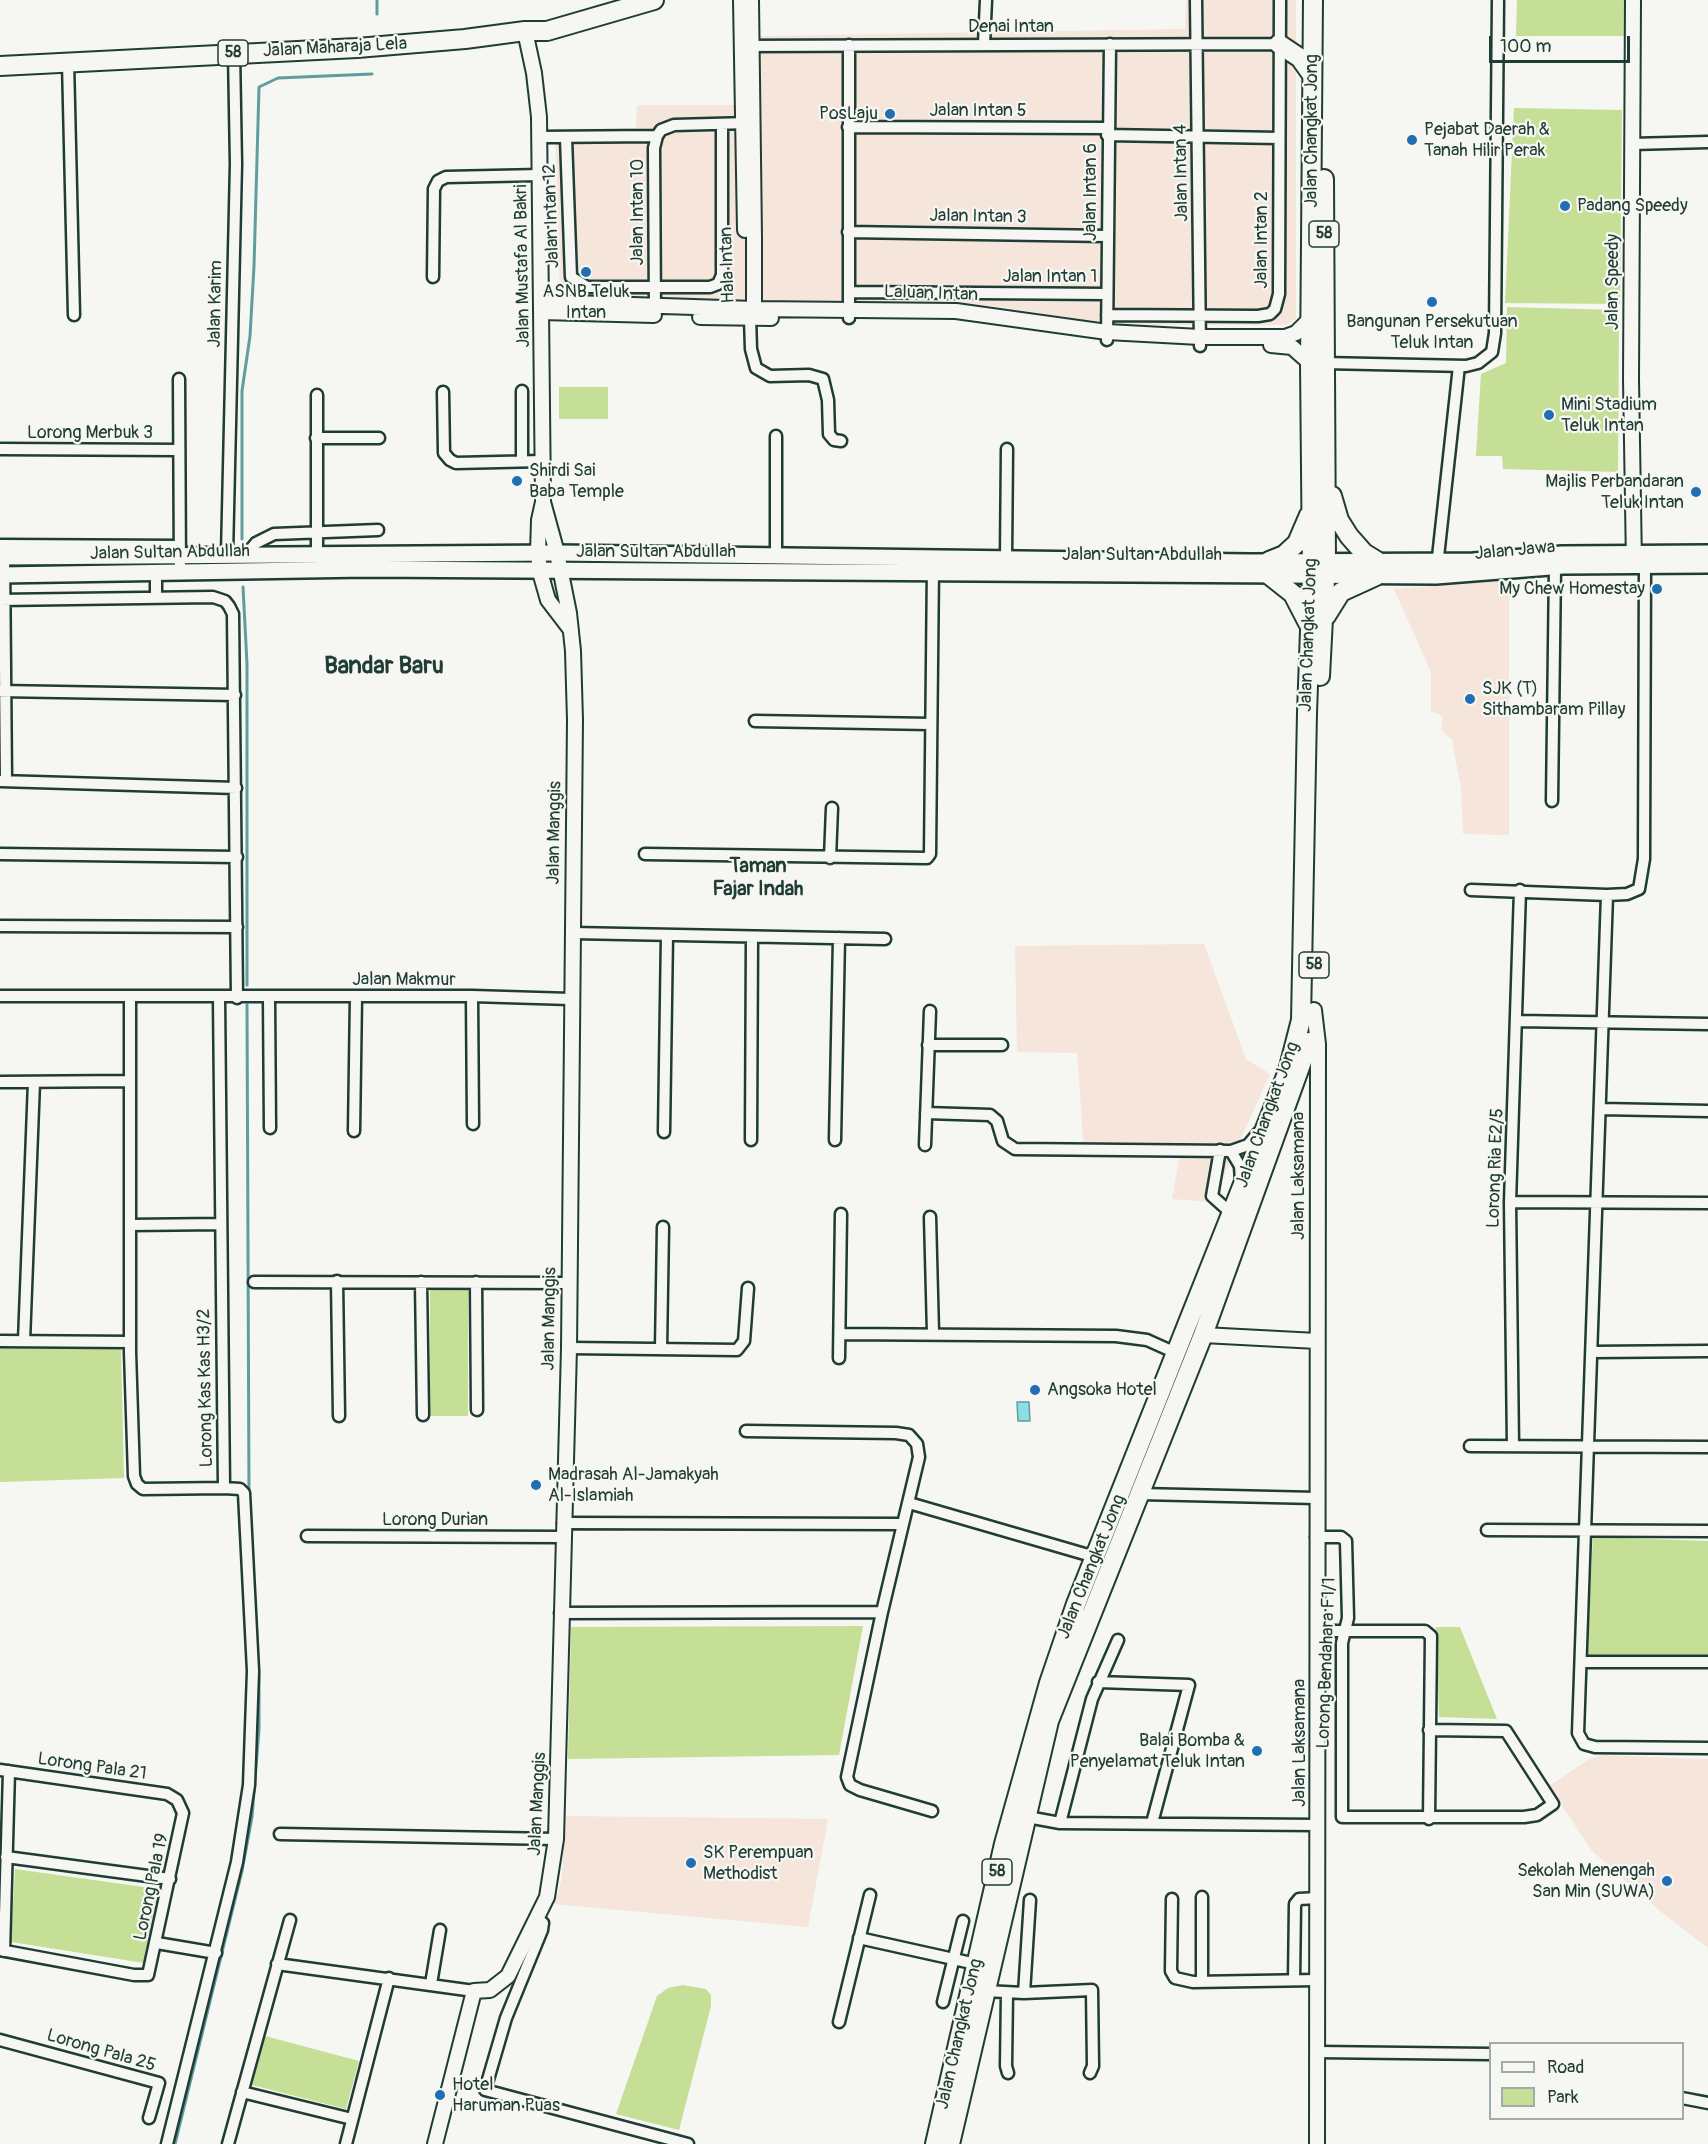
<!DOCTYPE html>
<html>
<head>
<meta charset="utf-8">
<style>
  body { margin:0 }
  #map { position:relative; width:1708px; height:2144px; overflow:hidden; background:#f6f6f2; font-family:Pangolin,sans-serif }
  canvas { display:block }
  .legend { position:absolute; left:1489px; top:2042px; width:195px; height:78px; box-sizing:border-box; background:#f6f6f2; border:2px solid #a0aca6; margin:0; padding:8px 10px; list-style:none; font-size:18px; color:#1f3d34 }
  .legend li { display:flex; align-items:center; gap:12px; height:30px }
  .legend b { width:30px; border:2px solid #a0aca6 }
  .scale { position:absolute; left:1489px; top:36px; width:141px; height:27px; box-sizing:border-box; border:3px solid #1f3d34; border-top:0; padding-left:8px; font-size:18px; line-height:21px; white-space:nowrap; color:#1f3d34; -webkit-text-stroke:4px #f6f6f2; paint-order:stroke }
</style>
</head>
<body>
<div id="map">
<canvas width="1708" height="2144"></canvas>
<ul class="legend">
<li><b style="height:8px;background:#f6f6f2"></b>Road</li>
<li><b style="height:16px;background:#c5df96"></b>Park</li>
</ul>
<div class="scale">100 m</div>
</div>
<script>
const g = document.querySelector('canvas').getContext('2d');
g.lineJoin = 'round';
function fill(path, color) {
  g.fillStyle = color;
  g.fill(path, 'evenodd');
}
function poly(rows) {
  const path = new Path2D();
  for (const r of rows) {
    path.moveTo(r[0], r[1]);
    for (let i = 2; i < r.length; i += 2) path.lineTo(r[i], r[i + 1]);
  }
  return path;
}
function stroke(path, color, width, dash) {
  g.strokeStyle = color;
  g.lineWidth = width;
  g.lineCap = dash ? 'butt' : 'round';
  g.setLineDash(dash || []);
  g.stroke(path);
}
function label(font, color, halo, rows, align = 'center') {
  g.font = font + ' Pangolin,sans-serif';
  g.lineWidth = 4.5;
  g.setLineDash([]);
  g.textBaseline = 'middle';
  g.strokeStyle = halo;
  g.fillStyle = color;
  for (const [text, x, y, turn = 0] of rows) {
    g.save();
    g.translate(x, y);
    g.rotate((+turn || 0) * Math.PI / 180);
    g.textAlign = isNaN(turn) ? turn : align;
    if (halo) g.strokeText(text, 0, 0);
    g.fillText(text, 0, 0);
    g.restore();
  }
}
const built = poly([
  [1186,0,1296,0,1296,319,1286,325,1122,325,991,306,560,297,555,129,636,128,637,105,760,105,760,36,1185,29],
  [1509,580,1509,835,1463,834,1461,788,1452,740,1441,730,1443,716,1431,711,1431,672,1394,589],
  [1204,944,1246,1059,1270,1074,1212,1202,1172,1199,1180,1154,1084,1150,1077,1053,1017,1052,1015,946],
  [1602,1755,1708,1759,1708,1948,1660,1911,1592,1851,1549,1786,1589,1759],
  [564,1816,828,1819,808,1927,553,1904,558,1894,562,1877]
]);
const green = poly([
  [1517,0,1625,0,1625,36,1516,36],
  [1514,108,1622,110,1620,304,1505,303],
  [1507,307,1619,310,1618,472,1503,469,1502,456,1476,456,1481,374,1506,363],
  [559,387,608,387,608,419,559,419],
  [430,1290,468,1290,468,1416,430,1416],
  [0,1348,121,1349,124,1478,0,1482],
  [1593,1537,1708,1541,1708,1655,1587,1655],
  [863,1626,839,1755,568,1759,571,1627],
  [1436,1627,1460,1627,1497,1719,1439,1717],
  [15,1869,158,1889,144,1963,11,1942],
  [683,1985,706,1989,711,1995,711,2006,679,2130,616,2114,657,1996,668,1988],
  [265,2036,359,2061,346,2109,252,2085]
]);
const water = poly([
  [1017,1402,1029,1402,1030,1421,1018,1421,1017,1402]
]);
const stream = poly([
  [377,0,377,14],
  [242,539,242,391,250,336,254,266,259,87,278,78,372,74],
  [243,587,247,664,247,985],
  [247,1005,249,1495],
  [175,2144,242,1871,252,1817,259,1729,259,1676,250,1516]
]);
const minor = poly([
  [1196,0,1200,346],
  [984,44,986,0],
  [849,45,849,318],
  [745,46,1279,44],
  [68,62,74,315],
  [848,127,1108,128],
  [1107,135,1279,138],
  [539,137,657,136],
  [566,138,571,277,587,287,710,287,718,284,722,275,722,125],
  [1632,144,1708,142],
  [848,232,1107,236],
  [433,277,434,189,438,181,446,177,540,175],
  [849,292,1107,294],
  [655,312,654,148,657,136,661,130,674,125,749,123],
  [1107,315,1258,316,1270,314,1275,309,1279,294,1280,0],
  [750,318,751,349,756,368,770,376,809,375,823,379,828,400,829,434,834,440,841,441],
  [1107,340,1110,44],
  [1324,363,1466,366,1478,363,1492,352,1495,333,1498,0],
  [179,379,180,573],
  [522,391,522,461],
  [443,392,444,453,450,460,456,463,542,461],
  [317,395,317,553],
  [776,436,776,554],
  [316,438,379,438],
  [0,449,179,450],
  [0,545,180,546],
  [227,554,236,164,234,53],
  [247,554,256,543,274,534,378,530],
  [4,557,6,781],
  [1006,558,1007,449],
  [1437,566,1459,366],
  [156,598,156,573],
  [0,600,213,597,225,601,229,606,233,614,237,998],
  [0,691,235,695],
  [755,721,931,724],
  [0,781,236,788],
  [1552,801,1555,567],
  [0,854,237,857],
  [645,854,927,858,930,854,933,566],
  [830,858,832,808],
  [1471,890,1607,895,1627,894,1639,889,1644,859,1645,559],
  [1607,895,1578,1733,1584,1744,1595,1747,1708,1748],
  [0,926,237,927],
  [572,933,885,939],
  [0,996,472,996,570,999],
  [472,996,473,1124],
  [130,997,130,1352,134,1476,137,1484,143,1489,224,1488,219,998],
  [269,998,270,1128],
  [1517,1021,1708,1024],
  [928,1045,1002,1045],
  [0,1082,129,1081],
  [1600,1109,1708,1111],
  [926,1113,990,1115,997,1121,1003,1141,1015,1149,1231,1151,1248,1145,1258,1133],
  [354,1131,356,997],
  [664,1132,667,935],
  [751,1140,752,937],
  [835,1140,839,938],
  [925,1145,930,1011],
  [1220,1150,1212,1196,1231,1213],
  [1231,1151,1240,1166,1241,1181],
  [1510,1202,1708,1203],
  [930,1217,933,1333],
  [130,1225,220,1224],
  [337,1281,339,1416],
  [254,1282,569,1283],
  [421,1282,423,1415],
  [476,1282,477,1410],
  [841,1334,1116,1336,1147,1340,1176,1353],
  [0,1341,130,1342],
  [24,1341,34,1082],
  [569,1348,737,1350,744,1341,748,1288],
  [661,1349,663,1227],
  [1592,1352,1708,1351],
  [839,1358,841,1214],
  [746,1431,896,1433,909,1435,917,1444,919,1457,882,1612,847,1777,850,1785,860,1790,932,1811],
  [1470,1446,1708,1447],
  [1513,1446,1510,1202,1520,890],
  [1140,1494,1316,1498],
  [909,1503,1095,1557],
  [563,1523,903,1524],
  [1487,1530,1708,1531],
  [307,1536,562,1537],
  [1316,1537,1341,1537,1346,1541,1348,1618,1342,1643,1342,1817,1524,1817,1537,1815,1553,1804,1506,1731,1429,1730],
  [560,1613,882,1612],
  [1317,1631,1425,1631,1431,1636,1429,1819],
  [1581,1662,1708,1662],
  [1098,1682,1189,1685,1152,1823],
  [0,1770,167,1794,177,1800,183,1813,148,1975,134,1975,0,1950],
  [1022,1816,1060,1823,1318,1825],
  [1060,1823,1092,1699,1118,1640],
  [280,1834,556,1839],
  [6,1857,170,1879],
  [1172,1899,1171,1971,1175,1978,1193,1982,1317,1980],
  [537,1918,543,1923,542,1930,506,2018,485,2090,688,2144],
  [859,1938,976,1964],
  [157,1943,216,1953],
  [4,1951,9,1771],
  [277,1964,474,1991],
  [1294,1980,1295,1904,1299,1899,1318,1898],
  [1202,1982,1202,1897],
  [431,1984,440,1930],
  [985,1991,1024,1993,1092,1990,1093,2066,1090,2073],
  [1007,1993,1006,2066,1008,2073],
  [1024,1993,1030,1900],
  [943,2002,963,1921],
  [839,2022,870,1895],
  [0,2040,159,2083,149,2118],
  [1317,2052,1490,2054],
  [242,2092,352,2119],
  [1682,2098,1708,2103],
  [167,2144,237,1862,249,1785,253,1671,244,1493,240,1489,224,1488],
  [228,2144,290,1920],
  [346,2144,389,1978]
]);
const tertiary = poly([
  [741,0,745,230],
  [751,0,754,236,754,309,751,315],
  [1633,0,1631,379,1634,565],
  [525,31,534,73,539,117,543,502,539,520,538,553,540,572,548,600,571,630],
  [542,302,754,309,956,311,1107,332,1200,337,1285,337,1296,333,1310,319],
  [542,312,654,315],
  [700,317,771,318],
  [1271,345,1292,347,1310,363],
  [1314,1010,1318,1044,1317,2144],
  [1203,1335,1317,1341],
  [435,2144,474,1991,490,1990,508,1976,547,1897,556,1839,569,1348,575,720,573,651,569,613,557,553,543,502]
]);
const secondary = poly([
  [0,557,557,553,1250,562,1473,561,1562,554,1708,553],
  [0,575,366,569,1436,576,1563,566,1708,565]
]);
const trunk = poly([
  [1279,44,1300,58,1312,75],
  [0,66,357,48,465,39,525,31,547,31,654,0],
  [1332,496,1339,520,1349,536,1364,553,1377,561],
  [1269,561,1284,555,1297,543,1309,515],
  [1269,575,1293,594,1308,623],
  [1326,616,1341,592,1376,576],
  [1320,676,1326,561,1324,179],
  [935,2144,1004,1844,1049,1683,1076,1604,1288,1071,1301,1020,1307,713,1312,575,1310,363,1313,0],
  [950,2144,1049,1721,1203,1335,1309,1042]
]);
const markers = [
  [890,114,6,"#1f6fb2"],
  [1412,140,6,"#1f6fb2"],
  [1565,206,6,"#1f6fb2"],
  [586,272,6,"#1f6fb2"],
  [1432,302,6,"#1f6fb2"],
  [1549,415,6,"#1f6fb2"],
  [517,481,6,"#1f6fb2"],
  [1696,492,6,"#1f6fb2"],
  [1657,589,6,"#1f6fb2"],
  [1470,699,6,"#1f6fb2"],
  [1035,1390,6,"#1f6fb2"],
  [536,1485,6,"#1f6fb2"],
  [1257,1751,6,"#1f6fb2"],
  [691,1863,6,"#1f6fb2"],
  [1667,1881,6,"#1f6fb2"],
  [440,2095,6,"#1f6fb2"]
];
const shields = [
  [233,53,30],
  [1324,234,30],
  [1314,965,30],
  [997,1872,30]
];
const shieldNames = [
  ["58",233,53],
  ["58",1324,234],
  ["58",1314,965],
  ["58",997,1872]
];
const streetNames = [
  ["Denai Intan",1011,27],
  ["Jalan Maharaja Lela",335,48,-3],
  ["Jalan Intan 5",978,111],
  ["Jalan Changkat Jong",1312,131,-90],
  ["Jalan Intan 4",1182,173,-91],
  ["Jalan Intan 6",1091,192,-90],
  ["Jalan Intan 10",638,212,-90],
  ["Jalan Intan 12",552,216,-92],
  ["Jalan Intan 3",978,217,1],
  ["Jalan Intan 2",1262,240,-90],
  ["Hala Intan",728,265,-92],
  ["Jalan Mustafa Al Bakri",523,266,-91],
  ["Jalan Intan 1",1050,277],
  ["Jalan Speedy",1613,282,-90],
  ["Laluan Intan",931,294,2],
  ["Jalan Karim",216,304,-89],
  ["Lorong Merbuk 3",90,433],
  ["Jalan Jawa",1515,551,-5],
  ["Jalan Sultan Abdullah",656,552],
  ["Jalan Sultan Abdullah",170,553,-1],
  ["Jalan Sultan Abdullah",1142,555],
  ["Jalan Changkat Jong",1309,635,-88],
  ["Jalan Manggis",555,833,-89],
  ["Jalan Makmur",404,980],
  ["Jalan Changkat Jong",1268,1115,-70],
  ["Lorong Ria E2/5",1496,1168,-88],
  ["Jalan Laksamana",1299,1176,-90],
  ["Jalan Manggis",550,1319,-89],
  ["Lorong Kas Kas H3/2",206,1388,-91],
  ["Lorong Durian",435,1520],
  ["Jalan Changkat Jong",1092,1567,-68],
  ["Lorong Bendahara F1/1",1327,1663,-88],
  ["Jalan Laksamana",1300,1743,-90],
  ["Lorong Pala 21",92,1767,8],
  ["Jalan Manggis",538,1804,-87],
  ["Lorong Pala 19",152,1887,-78],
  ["Jalan Changkat Jong",960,2034,-77],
  ["Lorong Pala 25",101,2051,16]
];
const poiNames = [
  ["PosLaju",878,114,"right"],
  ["Pejabat Daerah &",1424,130],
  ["Tanah Hilir Perak",1424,151],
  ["Padang Speedy",1577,206],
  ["ASNB Teluk",586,292,"center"],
  ["Intan",586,313,"center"],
  ["Bangunan Persekutuan",1432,322,"center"],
  ["Teluk Intan",1432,343,"center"],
  ["Mini Stadium",1561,405],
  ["Teluk Intan",1561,426],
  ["Shirdi Sai",529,471],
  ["Baba Temple",529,492],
  ["Majlis Perbandaran",1684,482,"right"],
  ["Teluk Intan",1684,503,"right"],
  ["My Chew Homestay",1645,589,"right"],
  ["SJK (T)",1482,689],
  ["Sithambaram Pillay",1482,710],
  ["Angsoka Hotel",1047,1390],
  ["Madrasah Al-Jamakyah",548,1475],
  ["Al-Islamiah",548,1496],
  ["Balai Bomba &",1245,1741,"right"],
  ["Penyelamat Teluk Intan",1245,1762,"right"],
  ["SK Perempuan",703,1853],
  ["Methodist",703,1874],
  ["Sekolah Menengah",1655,1871,"right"],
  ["San Min (SUWA)",1655,1892,"right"],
  ["Hotel",452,2085],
  ["Haruman Puas",452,2106]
];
const neighbourhoodNames = [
  ["Taman",758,867],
  ["Fajar Indah",758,890]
];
const districtNames = [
  ["Bandar Baru",384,667]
];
fill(built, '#f5e5db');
fill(green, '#c5df96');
fill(water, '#8cdde4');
stroke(water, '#609d9e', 1.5);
stroke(stream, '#609d9e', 3);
stroke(minor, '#1f3d34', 15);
stroke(tertiary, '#1f3d34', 18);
stroke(secondary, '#1f3d34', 20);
stroke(trunk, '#1f3d34', 22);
stroke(minor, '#f6f6f2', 10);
stroke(tertiary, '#f6f6f2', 14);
stroke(secondary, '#f6f6f2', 15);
stroke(trunk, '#f6f6f2', 18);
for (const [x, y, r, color] of markers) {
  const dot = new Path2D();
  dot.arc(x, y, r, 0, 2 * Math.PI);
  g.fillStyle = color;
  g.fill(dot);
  stroke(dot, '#f6f6f2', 2);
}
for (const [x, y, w] of shields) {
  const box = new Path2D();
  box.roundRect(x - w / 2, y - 13, w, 26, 4.5);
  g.fillStyle = '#f6f6f2';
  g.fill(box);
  stroke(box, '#1f3d34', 1.5);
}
label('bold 16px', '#1f3d34', null, shieldNames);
label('18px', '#1f3d34', '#f6f6f2', streetNames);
label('18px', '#1f3d34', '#f6f6f2', poiNames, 'left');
label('bold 20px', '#1f3d34', '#f6f6f2', neighbourhoodNames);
label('bold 24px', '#1f3d34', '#f6f6f2', districtNames);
</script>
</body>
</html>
